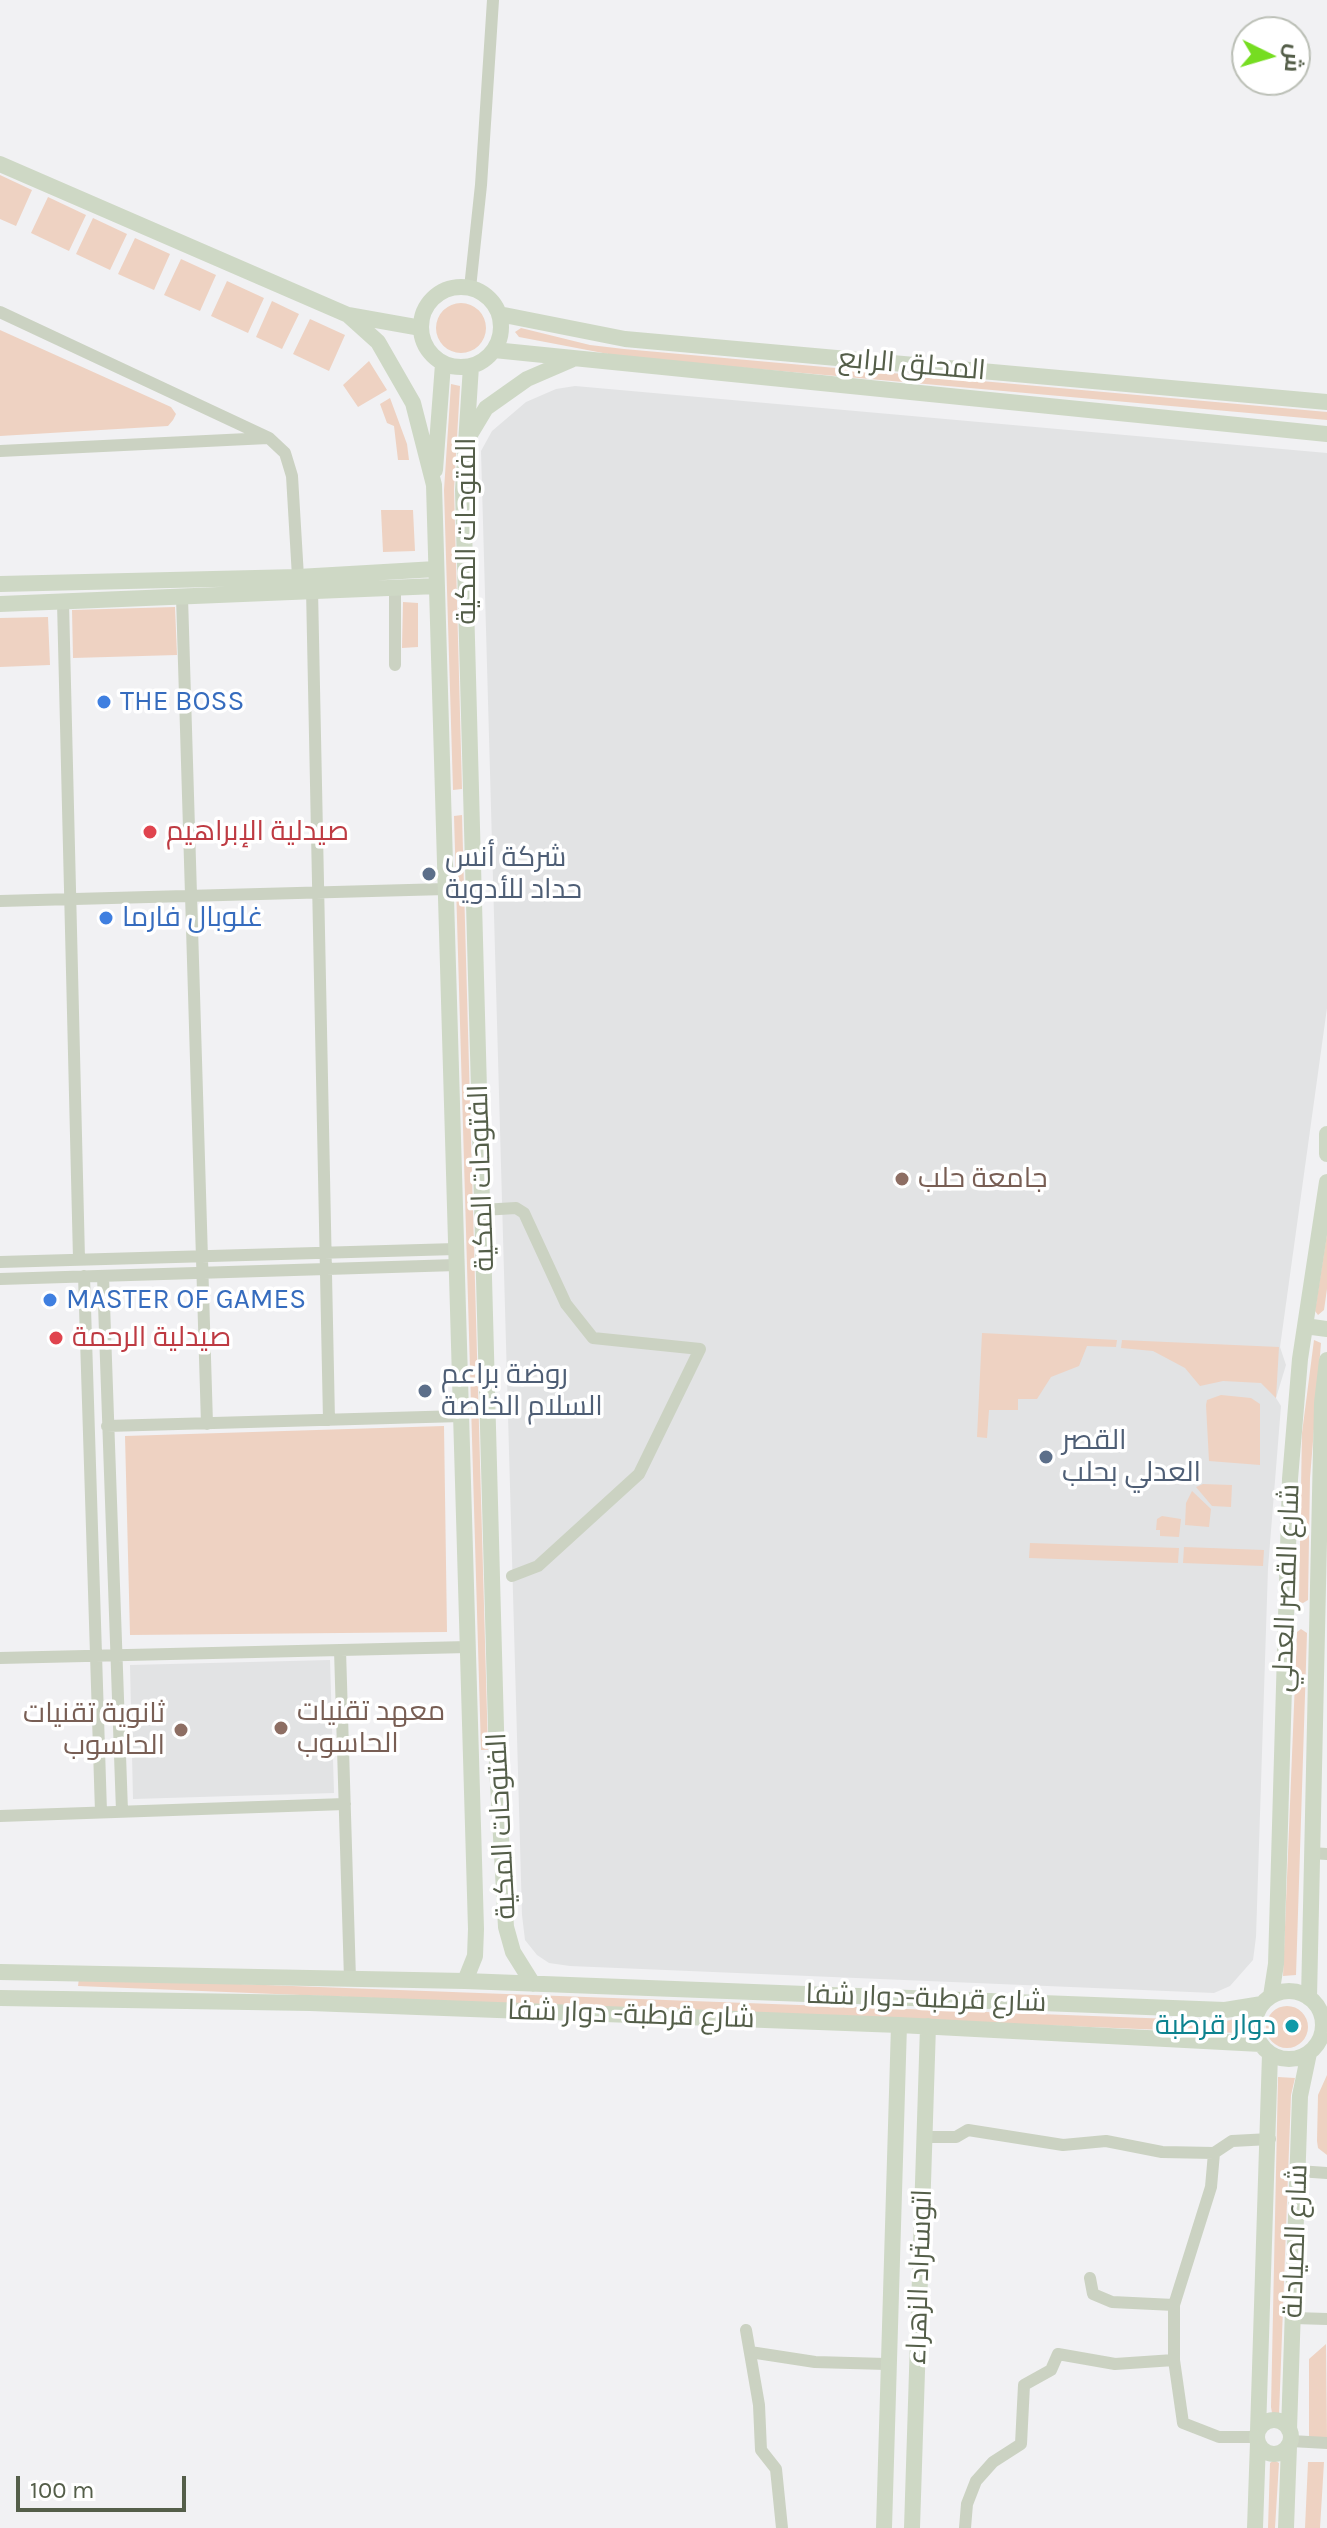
<!DOCTYPE html>
<html>
<head>
<meta charset="utf-8">
<style>
  body { margin:0 }
  #map { position:relative; width:1327px; height:2528px; overflow:hidden; background:#f1f1f3; font-family:Karla,Cairo,sans-serif }
  canvas { display:block }
  .north { position:absolute; left:1231px; top:16px; width:80px; height:80px; box-sizing:border-box; background:#fff; border:2px solid #bbbfb6; border-radius:50%; rotate:95deg; font-size:22px; font-weight:700; line-height:32px; text-align:center; color:#545e49 }
  .north::after { content:''; display:block; margin:auto; width:28px; height:36px; background:#76dd21; clip-path:polygon(50% 0,100% 100%,50% 72%,0 100%) }
  .scale { position:absolute; left:16px; top:2476px; width:170px; height:36px; box-sizing:border-box; border:4px solid #545e49; border-top:0; padding-left:10px; font-size:24px; line-height:28px; white-space:nowrap; color:#545e49; -webkit-text-stroke:6px #fff; paint-order:stroke }
</style>
</head>
<body>
<div id="map">
<canvas width="1327" height="2528"></canvas>
<div class="north">ش</div>
<div class="scale">100 m</div>
</div>
<script>
const g = document.querySelector('canvas').getContext('2d');
g.lineJoin = 'round';
function fill(path, color) {
  g.fillStyle = color;
  g.fill(path, 'evenodd');
}
function poly(rows) {
  const path = new Path2D();
  for (const r of rows) {
    if (r.length === 3) {
      path.moveTo(r[0] + r[2], r[1]);
      path.arc(r[0], r[1], r[2], 0, 2 * Math.PI);
      continue;
    }
    path.moveTo(r[0], r[1]);
    for (let i = 2; i < r.length; i += 2) path.lineTo(r[i], r[i + 1]);
  }
  return path;
}
function stroke(path, color, width, dash) {
  g.strokeStyle = color;
  g.lineWidth = width;
  g.lineCap = dash ? 'butt' : 'round';
  g.setLineDash(dash || []);
  g.stroke(path);
}
function label(font, color, halo, rows, align = 'center') {
  g.font = font + ' Karla,Cairo,sans-serif';
  g.lineWidth = 7;
  g.setLineDash([]);
  g.textBaseline = 'middle';
  g.strokeStyle = halo;
  g.fillStyle = color;
  for (const [text, x, y, turn = 0] of rows) {
    g.save();
    g.translate(x, y);
    g.rotate((+turn || 0) * Math.PI / 180);
    g.textAlign = isNaN(turn) ? turn : align;
    if (halo) g.strokeText(text, 0, 0);
    g.fillText(text, 0, 0);
    g.restore();
  }
}
const education = poly([
  [575,386,1327,453,1327,1008,1280,1347,1286,1365,1276,1398,1281,1406,1268,1568,1256,1937,1253,1960,1230,1986,1214,1993,570,1966,549,1963,537,1955,525,1940,522,1915,481,451,492,431,526,402,556,389],
  [330,1660,334,1793,133,1799,130,1665]
]);
const green = poly([
  [0,175,32,190,16,226,0,219],
  [48,197,86,215,69,251,31,233],
  [93,218,127,234,110,270,76,254],
  [135,238,170,254,154,290,118,274],
  [181,259,216,275,200,311,164,295],
  [227,281,264,298,248,333,211,316],
  [272,301,299,314,282,349,256,337],
  [461,328,25],
  [310,319,345,335,329,371,293,354],
  [521,328,590,345,624,349,1327,412,1327,420,624,357,519,337,515,332],
  [0,330,171,407,176,414,173,420,168,426,0,436],
  [369,361,387,390,358,407,343,385],
  [451,384,460,386,454,489,462,789,453,790,444,490],
  [390,398,407,444,409,460,398,460,394,426,387,423,380,404],
  [381,510,413,510,415,551,383,552],
  [403,602,418,603,418,647,402,648],
  [175,607,177,655,73,658,72,610],
  [48,617,50,665,0,667,0,618],
  [462,815,488,1750,481,1750,454,816],
  [1327,1233,1327,1289,1324,1310,1318,1315,1315,1311],
  [982,1333,1117,1340,1116,1347,1087,1346,1079,1366,1051,1377,1037,1399,1018,1399,1018,1410,989,1410,987,1438,977,1437],
  [1122,1340,1279,1347,1276,1398,1261,1383,1223,1381,1200,1386,1185,1368,1170,1360,1153,1351,1121,1348],
  [1314,1340,1321,1343,1310,1478,1308,1600,1303,1603,1299,1602,1302,1433],
  [1221,1395,1251,1398,1260,1404,1260,1465,1209,1461,1206,1405,1207,1400],
  [444,1426,447,1632,130,1635,125,1436],
  [1203,1484,1232,1485,1231,1507,1212,1506,1196,1487],
  [1192,1491,1211,1509,1209,1527,1185,1525,1186,1503],
  [1162,1516,1181,1519,1179,1537,1160,1536,1160,1530,1156,1530,1157,1519],
  [1030,1543,1179,1548,1178,1563,1029,1558],
  [1184,1547,1264,1550,1263,1566,1183,1563],
  [1301,1629,1307,1633,1296,1975,1283,1976,1297,1632],
  [79,1978,1226,2021,1239,2018,1238,2033,78,1986],
  [1287,2027,21],
  [1327,2075,1327,2155,1318,2148,1317,2141,1318,2095],
  [1278,2077,1295,2078,1291,2095,1279,2415,1272,2413,1271,2407],
  [1326,2344,1327,2440,1309,2440,1309,2359],
  [1274,2460,1279,2463,1275,2528,1268,2528,1270,2463],
  [1308,2462,1324,2462,1320,2528,1305,2528]
]);
const street = poly([
  [470,288,481,185,493,0],
  [0,312,269,438,285,453,292,476,298,577,312,589,329,1420],
  [0,451,268,438],
  [395,587,395,665],
  [182,597,207,1424],
  [63,602,79,1259],
  [0,901,446,889],
  [482,1210,516,1208,524,1213,566,1304,593,1338,700,1349,639,1474,538,1566,512,1576],
  [0,1262,456,1249],
  [84,1276,101,1812],
  [103,1276,122,1811],
  [0,1279,457,1265],
  [107,1426,461,1416],
  [340,1650,350,1979],
  [0,1658,468,1647],
  [0,1816,345,1804],
  [1311,1853,1327,1854],
  [924,2137,956,2137,968,2130,1063,2145,1106,2141,1162,2152,1214,2153],
  [1298,2171,1327,2173],
  [1090,2278,1093,2294,1112,2302,1174,2305],
  [1294,2318,1327,2319],
  [746,2330,759,2405,761,2450,776,2469,782,2528],
  [750,2352,815,2362,886,2364],
  [1174,2360,1183,2423,1219,2437,1257,2437],
  [1291,2441,1327,2443],
  [965,2528,967,2504,976,2481,993,2462,1021,2444,1024,2385,1051,2370,1058,2354,1115,2364,1174,2360,1174,2305,1211,2187,1214,2153,1232,2141,1270,2139]
]);
const secondary = poly([
  [0,164,348,315,421,328],
  [461,327,40],
  [499,314,625,339,1327,402],
  [348,315,378,342,413,403,434,485,476,1929,475,1956,465,1981],
  [494,350,1327,434],
  [471,366,463,490,497,1765,506,1927,513,1952,533,1984],
  [468,438,486,408,527,379,571,360],
  [435,470,443,364],
  [0,584,298,577,436,569],
  [0,604,437,586],
  [1327,1134,1327,1154],
  [1305,1326,1327,1329],
  [0,1972,465,1981,1225,2010,1262,2004],
  [1289,2025,34],
  [1271,1996,1276,1964,1290,1479,1300,1359,1327,1182],
  [0,1998,310,2003,899,2025,1261,2044],
  [1309,1998,1322,1403,1327,1360],
  [1274,2437,17],
  [1289,2430,1300,2096,1309,2053],
  [1258,2431,1270,2054],
  [884,2528,899,2025],
  [912,2528,928,2026],
  [1255,2528,1258,2442],
  [1286,2528,1289,2446]
]);
const markers = [
  [104,702,8,"#3f7fe0"],
  [150,832,8,"#e0444e"],
  [429,874,8,"#5c6f8a"],
  [106,918,8,"#3f7fe0"],
  [902,1179,8,"#8d6e63"],
  [50,1300,8,"#3f7fe0"],
  [56,1338,8,"#e0444e"],
  [425,1391,8,"#5c6f8a"],
  [1046,1457,8,"#5c6f8a"],
  [281,1728,8,"#8d6e63"],
  [181,1730,8,"#8d6e63"],
  [1292,2026,8,"#0f9aa8"]
];
const streetNames = [
  ["المحلق الرابع",912,365,5],
  ["الفتوحات المكية",467,531,-90],
  ["الفتوحات المكية",482,1178,-92],
  ["شارع القصر العدلي",1287,1588,-88],
  ["الفتوحات المكية",502,1826,-93],
  ["شارع قرطبة-دوار شفا",926,1999,2],
  ["شارع قرطبة- دوار شفا",631,2015,2],
  ["شارع الصيادلة",1296,2241,-88],
  ["اتوستراد الزهراء",920,2277,-88]
];
const shopNames = [
  ["THE BOSS",120,702],
  ["غلوبال فارما",122,918],
  ["MASTER OF GAMES",66,1300]
];
const healthNames = [
  ["صيدلية الإبراهيم",166,832],
  ["صيدلية الرحمة",72,1338]
];
const serviceNames = [
  ["شركة أنس",445,858],
  ["حداد للأدوية",445,890],
  ["روضة براعم",441,1375],
  ["السلام الخاصة",441,1407],
  ["القصر",1062,1441],
  ["العدلي بحلب",1062,1473]
];
const educationNames = [
  ["جامعة حلب",918,1179],
  ["معهد تقنيات",297,1712],
  ["الحاسوب",297,1744],
  ["ثانوية تقنيات",165,1714,"right"],
  ["الحاسوب",165,1746,"right"]
];
const cultureNames = [
  ["دوار قرطبة",1276,2026]
];
fill(education, '#e2e3e4');
fill(green, '#eed2c2');
stroke(street, '#cbd2c2', 12);
stroke(secondary, '#ced8c5', 16);
for (const [x, y, r, color] of markers) {
  const dot = new Path2D();
  dot.arc(x, y, r, 0, 2 * Math.PI);
  g.fillStyle = color;
  g.fill(dot);
  stroke(dot, '#fff', 3);
}
label('28px', '#545e49', '#fff', streetNames);
label('28px', '#366cbe', '#fff', shopNames, 'left');
label('28px', '#be3a42', '#fff', healthNames, 'left');
label('28px', '#4e5e75', '#fff', serviceNames, 'left');
label('28px', '#785e54', '#fff', educationNames, 'left');
label('28px', '#0d838f', '#fff', cultureNames, 'right');
</script>
</body>
</html>
